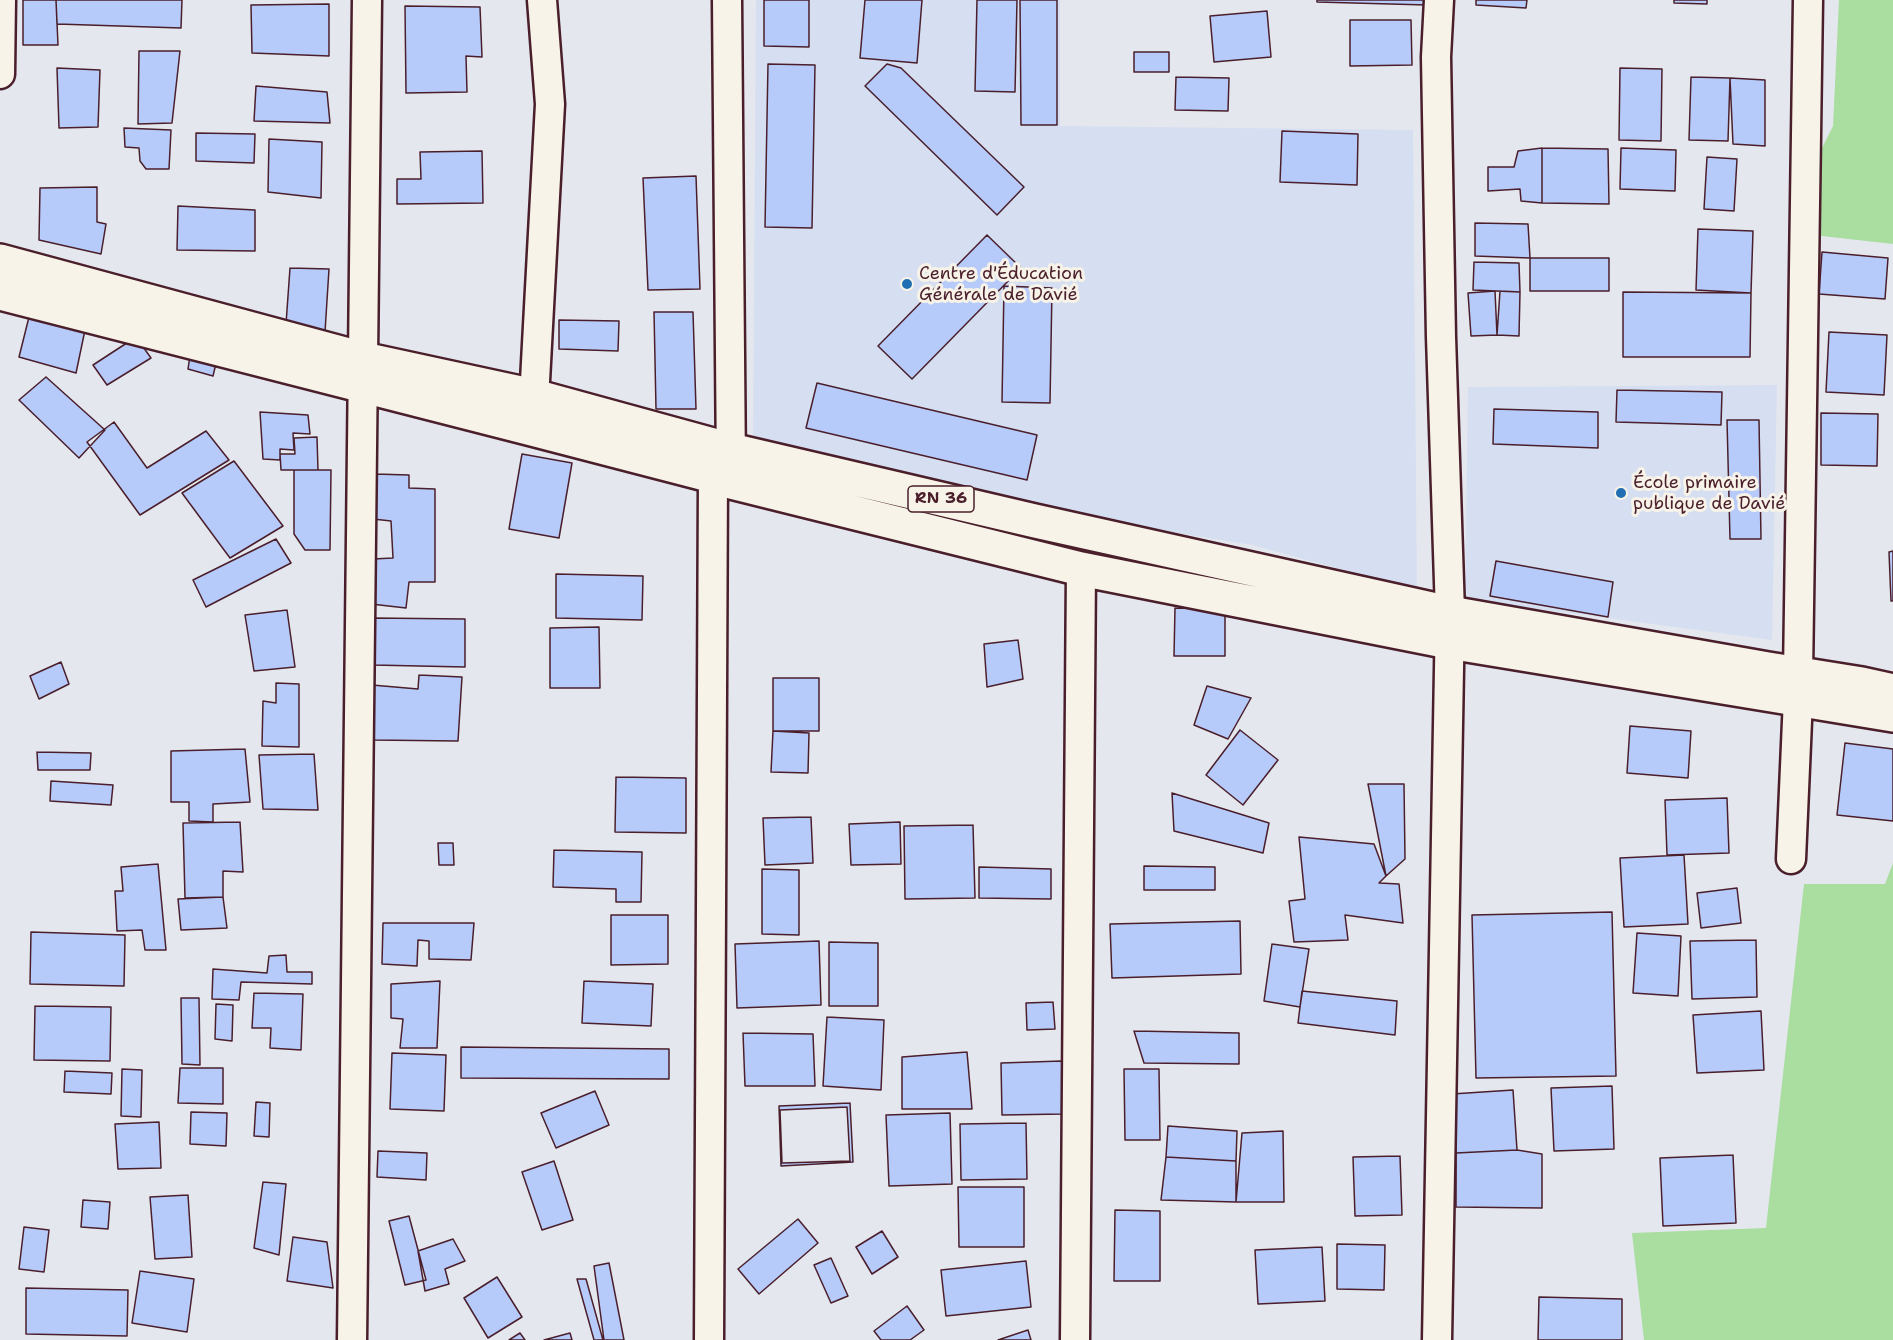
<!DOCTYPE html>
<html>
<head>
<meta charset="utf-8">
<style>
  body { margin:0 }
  canvas { display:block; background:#e4e7ed }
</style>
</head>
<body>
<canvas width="1893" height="1340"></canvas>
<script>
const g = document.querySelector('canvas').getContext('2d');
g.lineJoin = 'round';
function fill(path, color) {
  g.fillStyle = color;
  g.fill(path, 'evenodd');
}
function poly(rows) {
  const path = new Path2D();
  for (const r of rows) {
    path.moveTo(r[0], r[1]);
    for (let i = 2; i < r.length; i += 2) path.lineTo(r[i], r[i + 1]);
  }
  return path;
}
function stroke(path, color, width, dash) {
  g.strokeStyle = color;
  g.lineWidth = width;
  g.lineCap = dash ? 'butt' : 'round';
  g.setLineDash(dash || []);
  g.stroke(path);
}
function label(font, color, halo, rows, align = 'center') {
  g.font = font + ' "Shantell Sans",sans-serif';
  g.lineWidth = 6;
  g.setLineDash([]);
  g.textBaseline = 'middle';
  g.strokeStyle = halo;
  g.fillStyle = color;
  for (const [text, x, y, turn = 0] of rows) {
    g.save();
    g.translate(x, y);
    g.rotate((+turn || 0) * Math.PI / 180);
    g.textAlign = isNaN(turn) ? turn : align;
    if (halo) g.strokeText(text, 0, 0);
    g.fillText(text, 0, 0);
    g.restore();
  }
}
const built = poly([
  [756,0,1060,0,1060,126,1413,130,1417,590,1252,545,1060,514,753,442],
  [1777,385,1772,640,1465,599,1468,387]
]);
const green = poly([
  [1839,0,1893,0,1893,244,1813,235,1817,158,1833,126],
  [1893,863,1893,1340,1644,1340,1632,1233,1766,1228,1804,884,1885,884]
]);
const building = poly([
  [23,0,56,0,58,45,23,45,23,0],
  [56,0,182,0,181,28,57,24,56,0],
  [764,0,809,0,809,47,764,46,764,0],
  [865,0,922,0,917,63,860,58,865,0],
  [977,0,1017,0,1015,92,975,91,977,0],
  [1020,0,1057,0,1057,125,1021,125,1020,0],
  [1317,0,1427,0,1427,5,1317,2,1317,0],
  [1476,0,1527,0,1526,8,1476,5,1476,0],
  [1674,0,1707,0,1707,4,1674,3,1674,0],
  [329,4,329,56,252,53,251,5,329,4],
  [405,6,480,7,482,57,466,56,467,92,406,93,405,6],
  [1267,11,1271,57,1214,62,1210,16,1267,11],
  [1350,20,1411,20,1412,65,1350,66,1350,20],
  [139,51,180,51,172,123,138,124,139,51],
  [1134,52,1169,52,1169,72,1134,72,1134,52],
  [768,64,815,65,812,228,765,227,768,64],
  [887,64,901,68,1024,187,997,215,865,86,887,64],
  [57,68,100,70,98,127,59,128,57,68],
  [1620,68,1662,69,1661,141,1619,140,1620,68],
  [1176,77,1229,78,1228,111,1175,110,1176,77],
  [1691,77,1730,78,1728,141,1689,140,1691,77],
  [1730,78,1765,80,1765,146,1733,144,1730,78],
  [256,86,327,92,330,123,254,121,256,86],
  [124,128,171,130,169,169,146,169,140,161,139,148,125,147,124,128],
  [1282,131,1358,134,1357,185,1280,182,1282,131],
  [196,133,255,134,254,163,196,161,196,133],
  [269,139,322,142,321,198,268,192,269,139],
  [1542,148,1542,203,1521,201,1520,189,1488,191,1488,167,1514,167,1518,151,1542,148],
  [1542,148,1608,149,1609,204,1542,203,1542,148],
  [1621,148,1676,150,1675,191,1620,189,1621,148],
  [482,151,483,203,397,204,397,179,421,179,420,152,482,151],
  [1707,157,1737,159,1734,211,1704,209,1707,157],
  [696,176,700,289,648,290,643,178,696,176],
  [97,187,97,222,106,224,101,254,39,240,40,188,97,187],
  [178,206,255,210,255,251,177,250,178,206],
  [1475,223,1528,224,1530,258,1475,256,1475,223],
  [1698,229,1753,231,1751,293,1696,290,1698,229],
  [987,235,1021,268,912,379,878,346,987,235],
  [1822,252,1888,258,1885,299,1819,294,1822,252],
  [1530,258,1609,258,1609,291,1530,291,1530,258],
  [1474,262,1519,263,1520,292,1473,290,1474,262],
  [290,268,329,269,325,332,286,324,290,268],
  [1004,286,1052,288,1050,403,1002,402,1004,286],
  [1495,291,1497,335,1471,336,1468,293,1495,291],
  [1500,291,1520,292,1519,336,1497,335,1500,291],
  [1623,292,1751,293,1750,357,1623,357,1623,292],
  [654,312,693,312,696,409,656,409,654,312],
  [29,317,85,330,76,373,19,357,29,317],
  [559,320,619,321,618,351,559,349,559,320],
  [1829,332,1887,335,1884,395,1826,392,1829,332],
  [136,337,151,358,107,385,93,365,136,337],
  [191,349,218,355,213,376,188,369,191,349],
  [46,377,105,430,79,458,19,400,46,377],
  [817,383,1037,435,1027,480,806,428,817,383],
  [1617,390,1722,392,1721,425,1616,422,1617,390],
  [1494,409,1598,412,1598,448,1493,444,1494,409],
  [260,412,308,415,310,434,293,433,294,450,280,449,280,460,263,459,260,412],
  [1821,413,1878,414,1877,466,1821,465,1821,413],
  [1727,420,1759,420,1761,539,1730,539,1727,420],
  [114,422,147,468,206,431,229,460,140,515,87,442,114,422],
  [317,437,318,470,281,470,280,454,295,454,294,438,317,437],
  [522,454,572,463,559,538,509,529,522,454],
  [234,461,283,526,230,558,182,493,234,461],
  [294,470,331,470,330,550,305,550,294,534,294,470],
  [375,474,409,475,409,488,435,489,435,582,409,582,406,608,371,604,373,559,393,558,391,521,373,519,375,474],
  [276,539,291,563,206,607,193,580,276,539],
  [1893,551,1893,601,1891,601,1889,552,1893,551],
  [1496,561,1613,582,1608,617,1490,596,1496,561],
  [556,574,643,576,642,620,556,618,556,574],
  [1175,608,1225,609,1225,656,1174,656,1175,608],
  [287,610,295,667,254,671,245,615,287,610],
  [373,618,465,619,465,667,373,665,373,618],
  [599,627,600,688,550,688,550,628,599,627],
  [1018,640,1023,679,987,687,984,644,1018,640],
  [61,662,69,684,39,699,30,676,61,662],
  [419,675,462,677,458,741,372,740,372,685,418,689,419,675],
  [773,678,819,678,819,731,773,731,773,678],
  [276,683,299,684,299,747,262,746,263,701,276,703,276,683],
  [1207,686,1251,698,1228,739,1194,725,1207,686],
  [1630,726,1691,731,1688,778,1627,773,1630,726],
  [1240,730,1278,760,1243,805,1206,775,1240,730],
  [773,731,809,733,808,773,771,772,773,731],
  [1845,743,1893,749,1893,821,1837,815,1845,743],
  [245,749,250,802,213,804,213,822,189,821,189,802,171,802,171,751,245,749],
  [37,752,91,753,90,770,38,770,37,752],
  [314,754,318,810,263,809,259,755,314,754],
  [616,777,686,778,686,833,615,832,616,777],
  [51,781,113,785,111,805,50,801,51,781],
  [1368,784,1404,784,1405,859,1386,876,1368,784],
  [1172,793,1269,823,1263,853,1174,831,1172,793],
  [1727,798,1729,853,1667,855,1665,800,1727,798],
  [811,817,813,863,765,865,763,818,811,817],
  [240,822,243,872,223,871,223,897,185,898,183,823,240,822],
  [900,822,901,864,851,865,849,824,900,822],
  [973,825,975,898,905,899,904,826,973,825],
  [1299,837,1374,844,1386,876,1379,883,1399,884,1403,923,1345,915,1348,940,1294,942,1289,901,1305,899,1299,837],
  [438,843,453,843,454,865,439,865,438,843],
  [554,850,642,852,641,902,616,902,616,889,553,887,554,850],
  [1684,855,1688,924,1624,927,1620,858,1684,855],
  [158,864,166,950,145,950,142,930,117,931,115,891,123,891,121,867,158,864],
  [1144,866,1215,867,1215,890,1144,890,1144,866],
  [979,867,1051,869,1051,899,979,898,979,867],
  [762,869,799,870,799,935,762,934,762,869],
  [1737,888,1741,923,1701,928,1697,893,1737,888],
  [223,897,227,928,181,930,178,899,223,897],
  [1612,912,1616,1076,1476,1078,1472,915,1612,912],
  [611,915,668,915,668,964,611,965,611,915],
  [1240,921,1241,974,1112,978,1110,924,1240,921],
  [383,923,474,923,471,960,429,959,429,941,418,940,417,966,382,964,383,923],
  [31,932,125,935,124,986,30,984,31,932],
  [1637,933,1681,936,1678,996,1633,993,1637,933],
  [1756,940,1757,997,1692,999,1690,941,1756,940],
  [819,941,821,1005,737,1008,735,944,819,941],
  [829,942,878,943,878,1006,829,1006,829,942],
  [1272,944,1309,949,1300,1007,1264,1001,1272,944],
  [286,955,287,972,312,972,312,984,241,982,239,1000,212,999,213,969,267,973,269,956,286,955],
  [440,981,437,1048,400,1048,403,1019,391,1018,391,984,440,981],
  [584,981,653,984,651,1026,582,1023,584,981],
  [1302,991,1397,1001,1395,1035,1298,1023,1302,991],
  [254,993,303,994,301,1050,270,1048,271,1028,252,1028,254,993],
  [181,998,199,998,200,1065,182,1064,181,998],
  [1053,1002,1055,1029,1027,1030,1026,1003,1053,1002],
  [216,1004,233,1005,232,1041,215,1039,216,1004],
  [35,1006,111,1007,110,1061,34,1060,35,1006],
  [1761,1011,1764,1070,1697,1073,1693,1015,1761,1011],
  [827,1017,884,1020,881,1090,823,1086,827,1017],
  [1134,1031,1239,1033,1239,1064,1144,1063,1134,1031],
  [743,1033,813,1034,815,1086,745,1086,743,1033],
  [461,1047,669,1049,669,1079,461,1078,461,1047],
  [967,1052,972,1109,902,1109,902,1057,967,1052],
  [392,1053,446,1055,444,1111,390,1109,392,1053],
  [1062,1061,1063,1114,1002,1115,1001,1063,1062,1061],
  [180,1068,223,1068,223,1104,178,1103,180,1068],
  [122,1069,142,1070,141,1117,121,1116,122,1069],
  [1124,1069,1159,1069,1160,1140,1125,1140,1124,1069],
  [65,1071,112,1073,111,1094,64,1092,65,1071],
  [1612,1086,1614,1149,1554,1151,1551,1088,1612,1086],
  [1513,1090,1517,1150,1456,1153,1452,1094,1513,1090],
  [595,1091,609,1125,556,1148,541,1113,595,1091],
  [256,1102,270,1103,269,1137,254,1136,256,1102],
  [850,1103,853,1162,781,1166,779,1106,850,1103],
  [847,1107,850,1161,782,1163,780,1110,847,1107],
  [191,1112,227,1113,226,1146,190,1144,191,1112],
  [950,1113,952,1184,889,1186,886,1115,950,1113],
  [159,1122,161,1168,118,1169,115,1124,159,1122],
  [1026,1123,1027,1179,961,1180,960,1124,1026,1123],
  [1168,1126,1237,1131,1236,1161,1166,1157,1168,1126],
  [1283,1131,1284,1202,1236,1202,1242,1133,1283,1131],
  [1517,1150,1542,1154,1542,1208,1456,1207,1456,1153,1517,1150],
  [378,1151,427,1153,426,1180,377,1177,378,1151],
  [1733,1155,1736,1223,1663,1226,1660,1158,1733,1155],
  [1400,1156,1402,1215,1355,1216,1353,1157,1400,1156],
  [1166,1157,1236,1161,1236,1202,1161,1200,1166,1157],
  [554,1161,573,1220,542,1230,522,1172,554,1161],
  [263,1182,286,1184,279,1255,254,1248,263,1182],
  [958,1187,1024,1187,1024,1247,959,1247,958,1187],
  [188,1195,192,1257,155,1259,150,1197,188,1195],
  [83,1200,110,1202,108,1229,81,1227,83,1200],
  [1115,1210,1160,1211,1160,1281,1114,1281,1115,1210],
  [409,1216,426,1280,405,1285,389,1221,409,1216],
  [798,1219,818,1243,759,1294,738,1269,798,1219],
  [24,1227,49,1230,44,1272,19,1269,24,1227],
  [882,1231,898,1257,872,1274,856,1247,882,1231],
  [293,1237,327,1242,333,1288,287,1281,293,1237],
  [453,1239,465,1261,445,1269,449,1284,425,1291,418,1251,453,1239],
  [1337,1244,1385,1245,1384,1290,1337,1289,1337,1244],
  [1322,1247,1325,1301,1258,1304,1255,1250,1322,1247],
  [831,1258,848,1296,831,1303,814,1265,831,1258],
  [1026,1261,1031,1307,946,1316,941,1270,1026,1261],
  [609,1263,624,1340,604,1340,594,1266,609,1263],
  [140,1271,194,1279,187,1332,132,1323,140,1271],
  [497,1277,522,1317,488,1338,464,1298,497,1277],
  [577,1279,586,1279,603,1340,594,1340,577,1279],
  [26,1288,128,1290,127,1336,26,1334,26,1288],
  [1539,1297,1622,1299,1622,1340,1538,1340,1539,1297],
  [907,1306,924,1330,910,1340,881,1340,874,1331,907,1306],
  [1028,1330,1031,1340,998,1340,1028,1330],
  [520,1333,525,1340,509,1340,520,1333],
  [570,1333,572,1340,544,1340,570,1333]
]);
const street = poly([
  [727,0,731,472],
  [0,74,1,0],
  [533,418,550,104,542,0],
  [1798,674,1808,0],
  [1791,859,1798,698],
  [352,1340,367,0],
  [709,1340,713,476],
  [1075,1340,1081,569],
  [1437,1340,1450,613,1441,337,1436,57,1439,0]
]);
const primary = poly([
  [0,261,363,359,534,396,731,450,1035,521,1450,613,1768,669,1862,684,1893,691],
  [0,293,532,429,713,476,731,482,1081,569,1449,642,1893,715]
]);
const markers = [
  [907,284,6,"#1f6fb2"],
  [1621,493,6,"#1f6fb2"]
];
const shields = [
  [941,499,66]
];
const shieldNames = [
  ["RN 36",941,499]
];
const poiNames = [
  ["Centre d'Éducation",919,274],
  ["Générale de Davié",919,295],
  ["École primaire",1633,483],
  ["publique de Davié",1633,504]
];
fill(built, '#d6dff1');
fill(green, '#a9dea0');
fill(building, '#b7cbfa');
stroke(building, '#4a1f2b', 1.5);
stroke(street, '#4a1f2b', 33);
stroke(primary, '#4a1f2b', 38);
stroke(street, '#f7f3e8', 28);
stroke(primary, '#f7f3e8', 33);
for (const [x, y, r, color] of markers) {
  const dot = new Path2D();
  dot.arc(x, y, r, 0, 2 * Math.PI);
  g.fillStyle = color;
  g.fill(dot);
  stroke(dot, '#f7f3e8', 2);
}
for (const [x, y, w] of shields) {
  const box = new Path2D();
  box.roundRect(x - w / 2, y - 13, w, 26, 4.5);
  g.fillStyle = '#f7f3e8';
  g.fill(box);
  stroke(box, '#4a1f2b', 1.5);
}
label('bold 16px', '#4a1f2b', null, shieldNames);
label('18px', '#4a1f2b', '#f7f3e8', poiNames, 'left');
</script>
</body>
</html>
